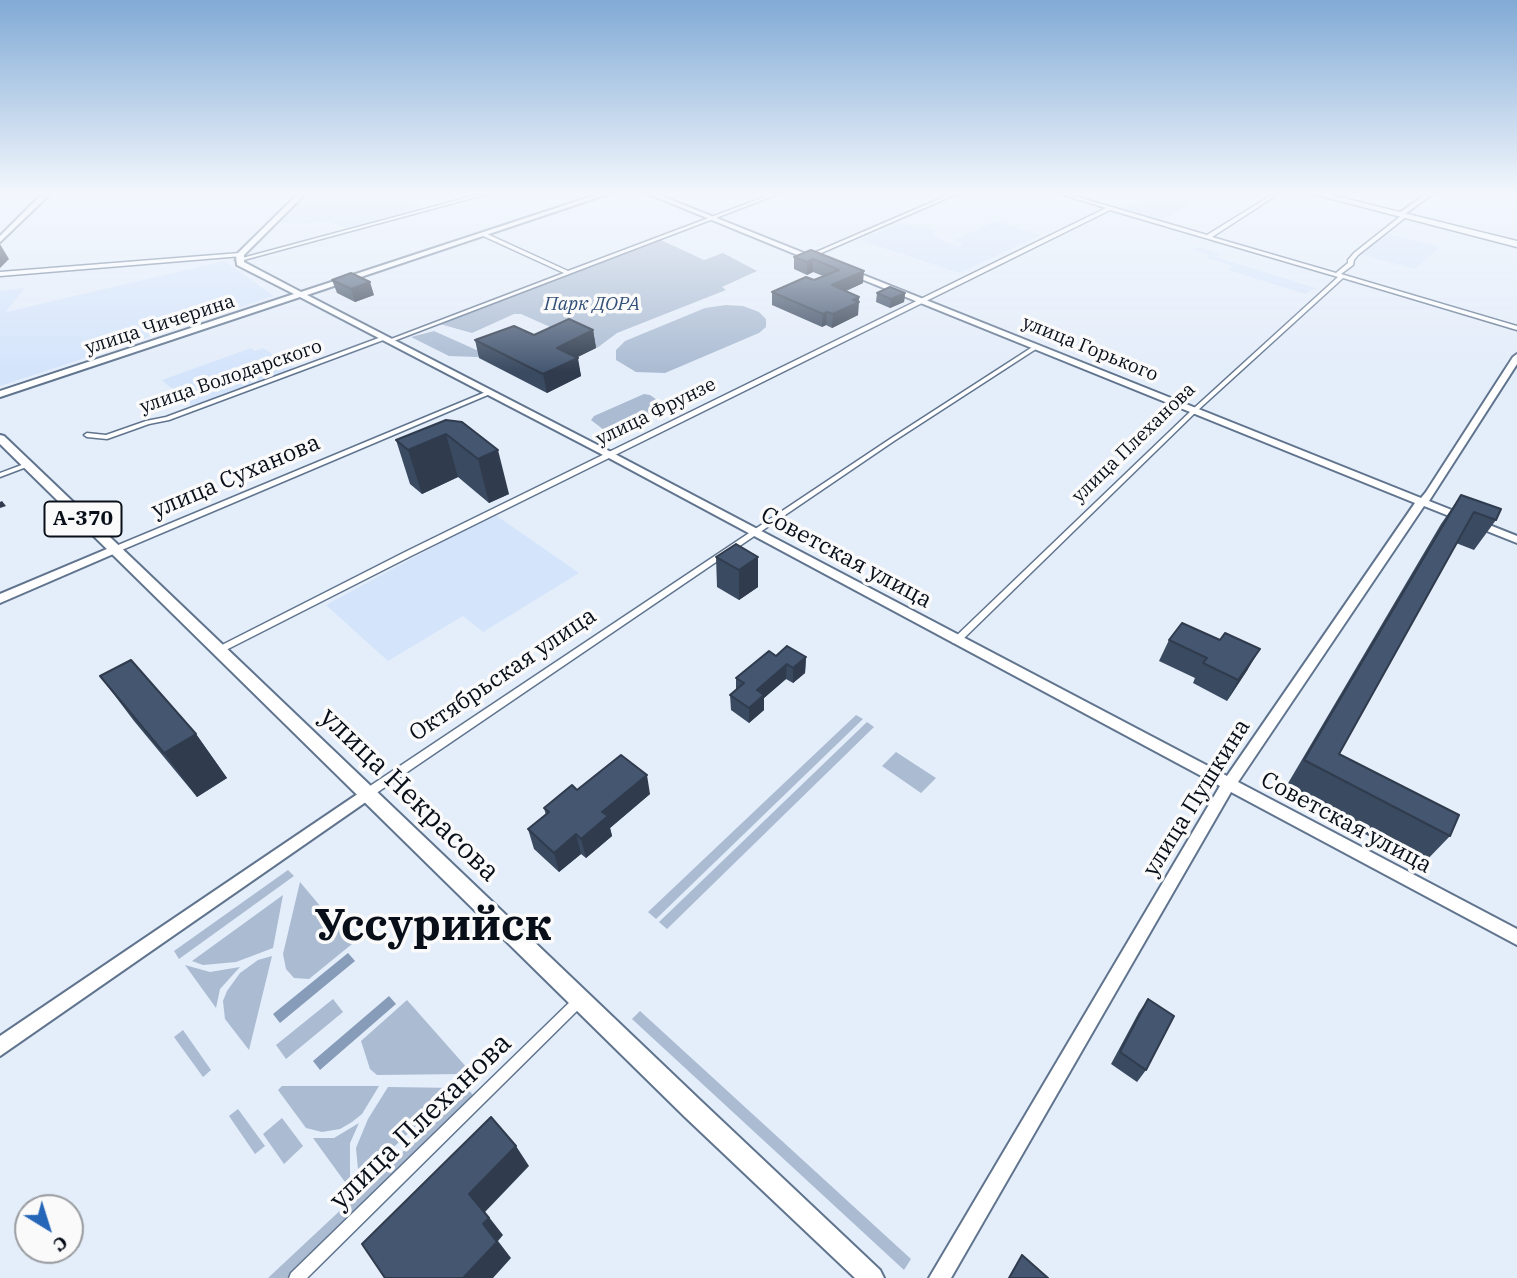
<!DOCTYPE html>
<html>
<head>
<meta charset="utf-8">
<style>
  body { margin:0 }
  #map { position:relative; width:1517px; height:1278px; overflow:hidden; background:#e4edfa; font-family:"IBM Plex Serif",serif }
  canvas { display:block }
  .north { position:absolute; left:14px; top:1194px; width:70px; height:70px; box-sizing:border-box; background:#fafafa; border:2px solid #999ca0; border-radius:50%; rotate:142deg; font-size:19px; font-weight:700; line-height:28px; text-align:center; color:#080f19 }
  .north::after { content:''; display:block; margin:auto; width:24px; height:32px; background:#2666b8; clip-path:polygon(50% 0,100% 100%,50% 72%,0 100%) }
</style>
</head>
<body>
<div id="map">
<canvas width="1517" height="1278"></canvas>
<div class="north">С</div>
</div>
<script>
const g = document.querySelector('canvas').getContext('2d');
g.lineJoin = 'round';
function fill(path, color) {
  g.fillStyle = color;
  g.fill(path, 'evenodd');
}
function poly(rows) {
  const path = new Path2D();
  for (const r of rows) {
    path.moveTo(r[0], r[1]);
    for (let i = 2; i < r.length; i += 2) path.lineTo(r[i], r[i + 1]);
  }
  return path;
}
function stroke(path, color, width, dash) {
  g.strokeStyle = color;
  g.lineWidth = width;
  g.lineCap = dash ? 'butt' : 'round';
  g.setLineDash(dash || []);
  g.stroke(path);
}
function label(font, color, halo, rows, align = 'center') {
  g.font = font + ' "IBM Plex Serif",serif';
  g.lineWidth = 7;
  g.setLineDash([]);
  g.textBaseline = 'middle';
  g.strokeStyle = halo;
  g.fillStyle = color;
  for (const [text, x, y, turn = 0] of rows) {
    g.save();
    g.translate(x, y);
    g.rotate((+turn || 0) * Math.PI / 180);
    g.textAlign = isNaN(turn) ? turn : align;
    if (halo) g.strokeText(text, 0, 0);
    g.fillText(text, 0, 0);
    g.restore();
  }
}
const built = poly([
  [307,193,406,193,405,197,423,206,346,228,330,221,296,224,278,222],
  [1154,193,1213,193,1161,220,1123,209],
  [996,221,1040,235,960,273,859,240,900,223,916,228,922,226,929,228,935,231,932,235,957,247,963,244,954,240],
  [1384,233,1440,247,1415,269,1359,254],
  [1199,247,1220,254,1216,257,1316,288,1305,294,1228,270,1232,266,1205,257,1209,255,1193,250],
  [224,261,274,296,0,386,0,291,24,288,6,312],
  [251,348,255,351,263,348,297,369,193,407,162,380],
  [494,514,579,573,483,632,463,616,388,661,326,605]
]);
const green = poly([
  [661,240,704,260,723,253,757,271,722,287,726,290,617,333,597,348,521,314,514,314,472,333,440,324],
  [726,305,743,306,759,312,766,319,766,327,759,333,665,373,636,372,616,360,616,350,625,341,705,308],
  [434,331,481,352,486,354,477,357,449,356,411,337],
  [644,394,650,395,667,407,614,431,604,430,591,420,594,416],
  [856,715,863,719,656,919,648,912],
  [867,722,874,727,667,929,659,922],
  [896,752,936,778,921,793,882,766],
  [288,870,294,876,179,959,174,951],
  [300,882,352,944,309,979,294,978,286,969,283,954],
  [283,895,273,948,236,962,203,965,192,961],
  [272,956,249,1050,225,1019,223,1001,227,991,240,973,258,960],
  [185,965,210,972,240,967,220,989,216,1008],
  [333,999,343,1012,286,1059,276,1045],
  [407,1000,468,1069,462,1074,377,1075,370,1069,361,1041],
  [640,1011,911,1259,904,1270,632,1019],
  [183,1030,211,1070,203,1077,174,1037],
  [282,1086,379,1086,362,1114,352,1122,340,1129,322,1132,306,1128,278,1090],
  [388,1087,456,1088,359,1180,356,1148,368,1119],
  [469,1090,476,1099,287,1278,268,1278],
  [238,1109,265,1146,255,1154,229,1116],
  [282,1118,303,1146,284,1164,263,1134],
  [359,1123,350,1143,350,1189,313,1138,334,1138]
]);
const water = poly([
  [348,953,355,961,280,1023,273,1014],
  [389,996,396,1004,320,1070,313,1061]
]);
const street = poly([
  [484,193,491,193,240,261,235,260,484,193],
  [775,193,781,193,391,342,386,341,564,273,481,235,481,233,485,233,568,271,775,193],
  [953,193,959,193,812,257,807,256,953,193],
  [1057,193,1064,193,1207,235,1275,193,1280,193,1212,237,1336,273,1348,263,1348,260,1354,253,1402,215,1406,215,1406,217,1358,255,1354,260,1353,265,1341,274,1517,326,1517,330,1343,278,1197,411,959,643,953,643,952,641,953,639,1193,409,1338,277,1110,210,411,556,222,652,219,653,215,650,216,648,405,552,1106,208,1057,193],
  [240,253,242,254,242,256,0,276,0,272,240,253],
  [384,336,387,338,386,339,169,420,149,424,107,439,87,437,84,435,87,433,106,435,146,421,166,417,384,336],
  [1034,346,1039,347,894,441,372,796,368,797,364,796,363,793,364,790,890,439,1034,346],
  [488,391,491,393,490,394,117,552,111,552,110,550,111,548,488,391],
  [27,463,31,465,29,466,0,477,0,473,27,463],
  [580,994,584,996,586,1000,584,1004,307,1278,289,1278,291,1273,576,996,580,994]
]);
const secondary = poly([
  [299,193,306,193,244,255,244,262,301,292,602,193,611,193,307,295,613,453,1227,776,1415,503,844,272,851,270,1421,498,1426,492,1513,357,1517,354,1517,364,1429,501,1517,536,1517,543,1424,506,1238,782,1517,929,1517,945,1231,792,951,1278,929,1278,1220,786,607,457,300,297,0,397,0,391,294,294,237,265,236,255,299,193],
  [646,193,654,193,819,259,812,261,646,193],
  [1427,193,1434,193,1402,216,1398,216,1398,214,1427,193],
  [114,546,118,548,120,550,118,552,0,603,0,594,114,546],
  [368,787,373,789,375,793,373,797,0,1056,0,1036,368,787]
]);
const primary = poly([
  [43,193,51,193,0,242,0,236,43,193],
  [0,435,4,436,701,1101,880,1270,884,1278,855,1278,685,1117,0,444,0,435]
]);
const highway = poly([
  [1309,193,1323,193,1517,241,1517,247,1309,193]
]);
const wall = poly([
  [811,250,863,283,846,291,859,297,858,315,832,328,826,325,822,327,772,305,772,292,814,280,823,276,813,272,807,275,794,269,794,257],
  [332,280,374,295,355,302,337,293],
  [877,293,905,293,904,302,890,308,876,302],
  [593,330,596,348,577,357,581,376,547,393,479,358,475,340],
  [446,420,509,494,489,503,458,477,422,494,410,484,396,440],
  [1461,495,1496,520,1474,550,1456,543,1339,754,1450,836,1422,865,1284,790,1441,524],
  [716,557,758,557,758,587,739,600,717,587],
  [1169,640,1248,669,1227,701,1193,683,1195,678,1159,661],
  [776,656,806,657,805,673,793,683,786,679,764,698,764,710,749,723,731,710,730,695,736,690,736,678],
  [100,676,196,734,227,778,197,797,134,721],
  [577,790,650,794,610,828,612,836,586,858,581,854,559,872,534,849,528,829,546,815,544,808],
  [1148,999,1146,1070,1137,1082,1111,1064,1139,1012]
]);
const shadedWall = poly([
  [0,244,9,259,0,268],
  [813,259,813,272,807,275,807,262],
  [864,271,863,283,831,298,832,285],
  [370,282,374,295,355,302,351,289],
  [905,293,904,302,890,308,891,299],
  [859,297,858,315,832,328,833,314,853,300],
  [827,312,826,325,822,327,823,314],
  [593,330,596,348,560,366,557,348],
  [578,358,581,376,547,393,543,374],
  [446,434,458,477,422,494,408,450],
  [498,450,509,494,489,503,478,459],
  [2,501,6,506,0,508,0,502],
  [758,557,758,587,739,600,739,570],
  [1260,649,1248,669,1227,701,1238,680],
  [806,657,805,673,793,683,793,668],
  [787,664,786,679,764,698,764,710,749,723,749,708,757,690],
  [196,734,227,778,197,797,164,753],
  [647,775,650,794,610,828,612,836,586,858,581,839,602,812],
  [576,834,581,854,559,872,554,853],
  [516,1146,529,1166,485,1212,503,1235,498,1241,511,1258,493,1278,463,1278,469,1194]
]);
const building = poly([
  [811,250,864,271,832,285,859,297,853,300,859,302,833,314,827,312,823,314,772,292,806,277,814,280,839,270,813,259,807,262,794,257,811,250],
  [351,273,370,282,351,289,332,280,351,273],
  [890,287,905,293,891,299,877,293,890,287],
  [569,319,593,330,557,348,578,358,543,374,475,340,514,326,534,335,569,319],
  [446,420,462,422,498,450,478,459,446,434,408,450,396,440,446,420],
  [1461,495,1501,509,1496,520,1474,512,1339,754,1459,815,1450,836,1304,760,1461,495],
  [736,544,758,557,739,570,716,557,736,544],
  [1182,623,1220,640,1225,633,1260,649,1238,680,1203,663,1207,658,1169,640,1182,623],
  [787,646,806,657,793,668,787,664,757,690,764,695,749,708,730,695,744,683,736,678,769,651,776,656,787,646],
  [131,660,196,734,164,753,100,676,131,660],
  [621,755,647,775,602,812,608,816,581,839,576,834,554,853,528,829,549,812,544,808,572,785,577,790,621,755],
  [1148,999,1174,1016,1146,1070,1120,1052,1148,999],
  [491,1117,516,1146,469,1194,489,1218,483,1224,497,1242,463,1278,385,1278,362,1244,491,1117],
  [1022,1255,1048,1278,1009,1278,1022,1255]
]);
const farParknames = [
  ["Парк ДОРА",592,305]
];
const farStreetnames = [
  ["улица Чичерина",160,325,-18],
  ["улица Горького",1090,349,22],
  ["улица Володарского",231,377,-19],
  ["улица Фрунзе",656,412,-26],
  ["улица Плеханова",1134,443,-44]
];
const shields = [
  [83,519,77]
];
const shieldNames = [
  ["А-370",83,519]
];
const streetNames = [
  ["улица Суханова",236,477,-23],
  ["Советская улица",846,558,28],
  ["Октябрьская улица",503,675,-34],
  ["улица Пушкина",1197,798,-58],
  ["Советская улица",1346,823,28]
];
const nearStreetnames = [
  ["улица Некрасова",409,795,44],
  ["улица Плеханова",421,1122,-44]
];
const nearTownnames = [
  ["Уссурийск",433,927]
];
fill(built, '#d4e4fb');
fill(green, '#aabbd2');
fill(water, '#879cb8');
stroke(street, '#60748e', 3);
stroke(secondary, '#60748e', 4);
stroke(primary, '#60748e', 4);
stroke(highway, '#60748e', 3);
fill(street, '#fff');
fill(secondary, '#fff');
fill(primary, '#fff');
fill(highway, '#fff');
fill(wall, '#3a4a60');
fill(shadedWall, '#303c4e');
fill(building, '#445670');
stroke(building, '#303c4e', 2);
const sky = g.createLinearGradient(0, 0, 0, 372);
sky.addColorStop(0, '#81aad5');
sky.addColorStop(0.52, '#f3f7fd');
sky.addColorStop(1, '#f3f7fd00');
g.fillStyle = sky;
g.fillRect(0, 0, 1517, 372);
label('italic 19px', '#314f78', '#fafafa', farParknames);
label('19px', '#080f19', '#fafafa', farStreetnames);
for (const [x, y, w] of shields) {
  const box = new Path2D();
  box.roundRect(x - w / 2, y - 17.5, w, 35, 5);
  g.fillStyle = '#fafafa';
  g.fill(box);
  stroke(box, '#080f19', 2);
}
label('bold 21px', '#080f19', null, shieldNames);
label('23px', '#080f19', '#fafafa', streetNames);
label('28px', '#080f19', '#fafafa', nearStreetnames);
label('bold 44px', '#080f19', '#fafafa', nearTownnames);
</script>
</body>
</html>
